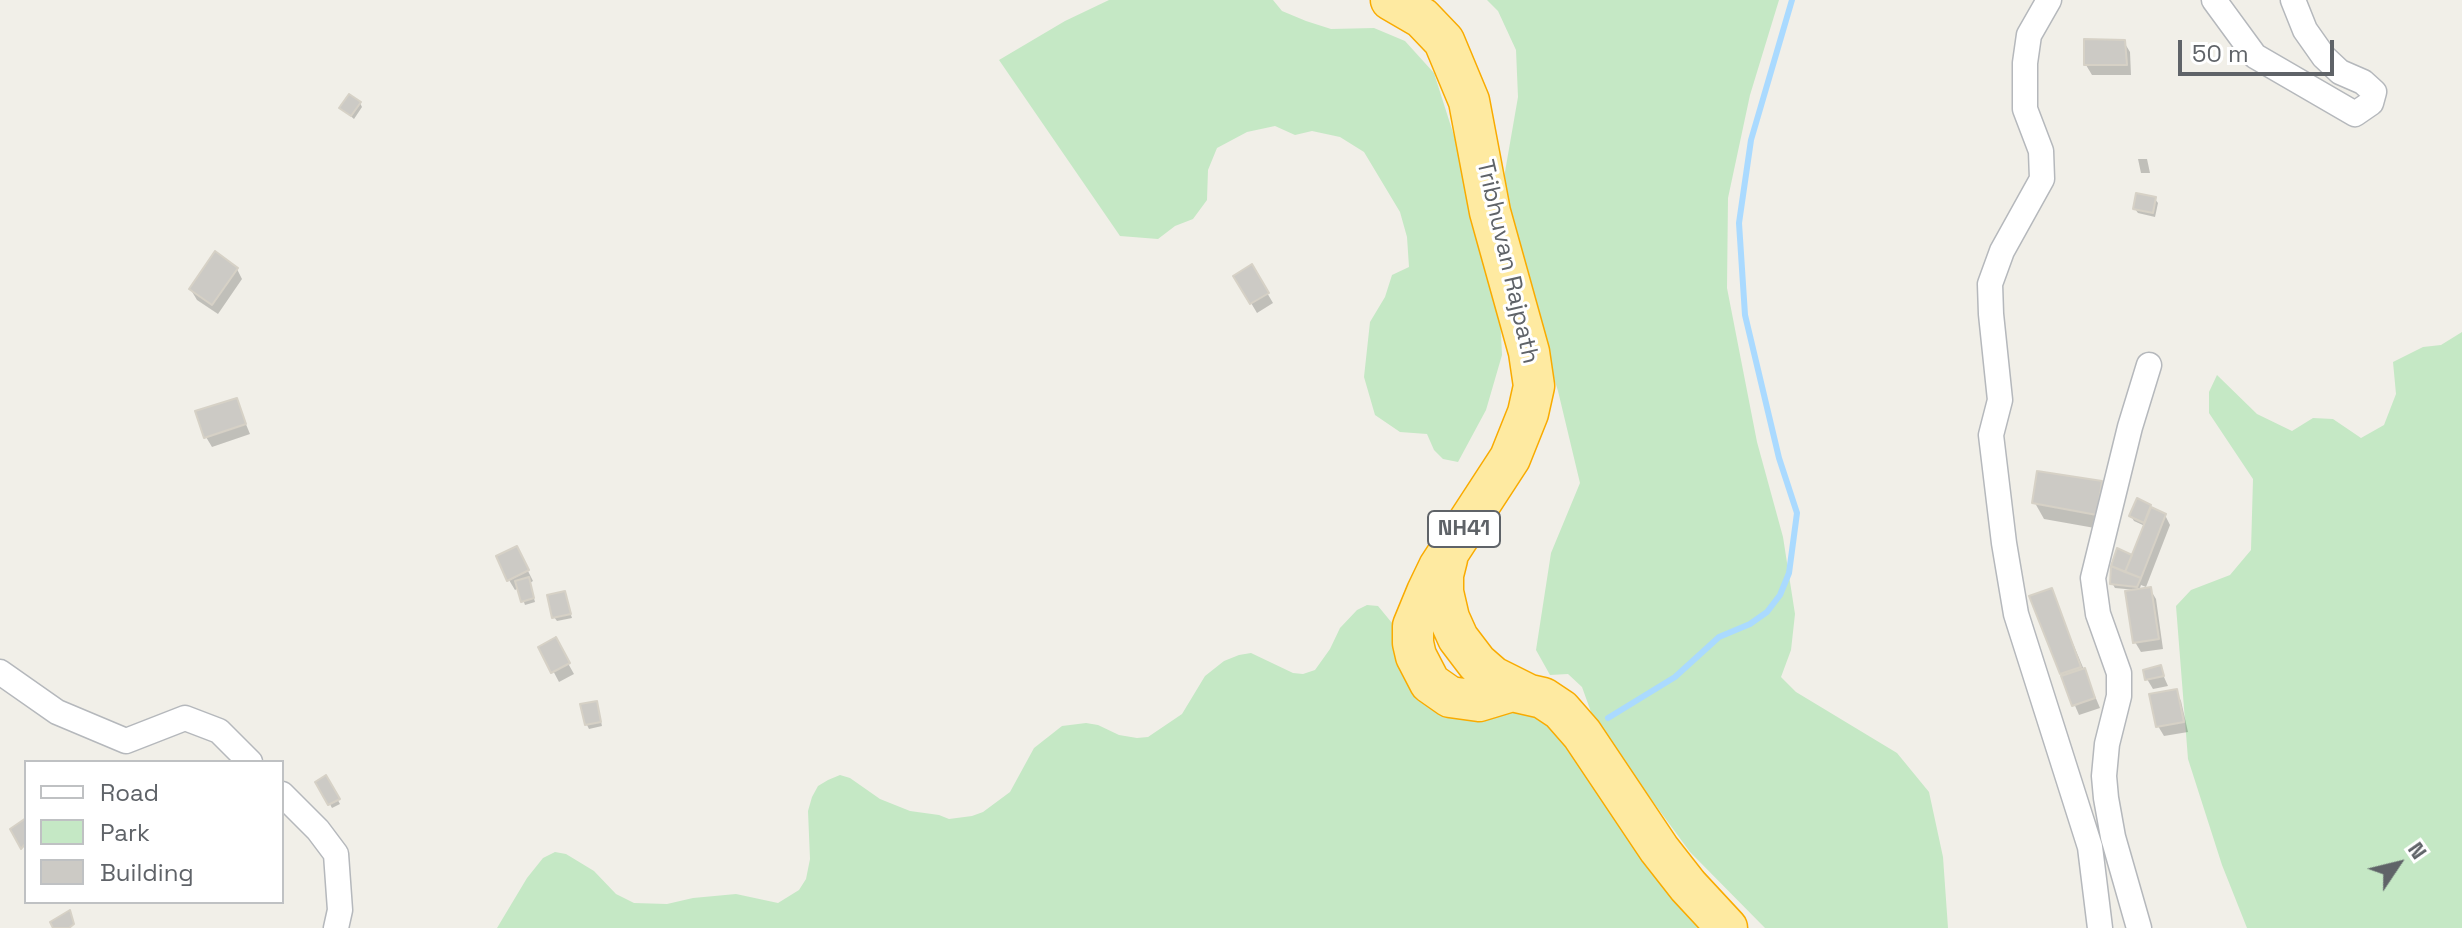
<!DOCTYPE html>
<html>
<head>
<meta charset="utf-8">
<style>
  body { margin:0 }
  #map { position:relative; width:2462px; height:928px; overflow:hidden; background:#f1efe8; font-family:"Space Grotesk",sans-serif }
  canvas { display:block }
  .legend { position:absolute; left:24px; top:760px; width:260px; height:144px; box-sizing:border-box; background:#fff; border:2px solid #bfc1c3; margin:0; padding:10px 14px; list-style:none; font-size:24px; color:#5f6368 }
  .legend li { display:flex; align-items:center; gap:16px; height:40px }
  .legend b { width:40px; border:2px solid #bfc1c3 }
  .north { position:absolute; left:2358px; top:824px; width:80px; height:80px; -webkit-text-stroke:6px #fff; paint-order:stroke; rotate:55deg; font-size:22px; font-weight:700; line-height:32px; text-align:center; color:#5f6368 }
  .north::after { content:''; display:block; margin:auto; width:28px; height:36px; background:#5f6368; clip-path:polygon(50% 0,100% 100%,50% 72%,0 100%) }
  .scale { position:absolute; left:2178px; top:40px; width:156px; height:36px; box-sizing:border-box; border:4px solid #5f6368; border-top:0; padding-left:10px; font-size:24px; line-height:28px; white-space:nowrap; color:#5f6368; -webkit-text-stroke:6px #fff; paint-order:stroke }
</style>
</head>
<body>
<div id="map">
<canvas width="2462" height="928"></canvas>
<ul class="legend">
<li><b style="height:10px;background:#fff"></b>Road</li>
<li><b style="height:22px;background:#c5e8c5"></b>Park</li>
<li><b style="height:22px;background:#cccac5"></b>Building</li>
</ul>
<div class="north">N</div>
<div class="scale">50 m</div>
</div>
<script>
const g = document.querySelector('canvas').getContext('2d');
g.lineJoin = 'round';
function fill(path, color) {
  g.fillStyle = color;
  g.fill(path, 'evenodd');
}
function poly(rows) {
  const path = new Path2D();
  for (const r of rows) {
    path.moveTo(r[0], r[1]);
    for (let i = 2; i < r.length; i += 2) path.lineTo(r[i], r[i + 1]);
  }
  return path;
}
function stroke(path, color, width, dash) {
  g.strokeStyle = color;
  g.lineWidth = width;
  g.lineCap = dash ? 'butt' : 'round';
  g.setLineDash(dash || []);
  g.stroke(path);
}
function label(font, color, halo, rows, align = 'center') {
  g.font = font + ' "Space Grotesk",sans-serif';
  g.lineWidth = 6;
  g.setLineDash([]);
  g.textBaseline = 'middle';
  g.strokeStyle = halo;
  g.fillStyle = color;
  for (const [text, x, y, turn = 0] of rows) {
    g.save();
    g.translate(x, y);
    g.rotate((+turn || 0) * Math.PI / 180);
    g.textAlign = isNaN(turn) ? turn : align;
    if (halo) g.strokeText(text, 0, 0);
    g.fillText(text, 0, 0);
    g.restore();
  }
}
const green = poly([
  [1109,0,1273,0,1282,11,1306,21,1331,29,1374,28,1405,41,1434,73,1455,139,1471,223,1500,313,1502,355,1486,410,1458,462,1443,459,1434,450,1427,434,1400,432,1375,415,1364,377,1370,322,1385,297,1392,275,1409,267,1407,237,1400,212,1364,152,1340,137,1312,131,1295,135,1275,126,1247,132,1217,148,1208,170,1207,200,1193,219,1175,226,1158,239,1120,236,999,60,1065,21],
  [1487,0,1779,0,1750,95,1728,198,1727,288,1757,442,1783,537,1795,614,1791,650,1781,677,1796,692,1897,753,1929,792,1943,857,1948,928,1765,928,1690,852,1626,765,1591,712,1582,687,1568,674,1550,675,1536,650,1551,553,1580,483,1558,391,1509,234,1502,189,1518,97,1516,50,1498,11],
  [2462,332,2462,928,2247,928,2222,865,2188,759,2176,606,2191,590,2230,575,2251,550,2253,479,2209,413,2209,392,2217,375,2257,414,2292,431,2313,418,2333,419,2361,438,2384,425,2396,394,2393,362,2423,347,2441,345],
  [1367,605,1378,606,1392,623,1401,639,1403,665,1541,714,1711,928,497,928,527,878,543,858,555,852,566,854,594,871,616,894,634,903,667,904,693,898,736,894,778,903,799,890,806,879,810,859,808,811,812,797,818,786,828,780,840,775,850,778,880,799,910,811,939,815,949,819,972,816,983,812,1010,792,1034,748,1062,726,1086,723,1098,725,1119,735,1137,738,1148,737,1182,714,1205,676,1224,661,1239,655,1251,653,1293,673,1303,674,1315,670,1330,649,1340,628,1357,610]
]);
const shadow = poly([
  [2124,42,2130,52,2131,75,2092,75,2086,65],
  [360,103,362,107,354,119,341,108],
  [2138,159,2147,159,2150,173,2141,173],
  [2155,199,2158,203,2155,217,2138,213,2135,209],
  [1252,267,1273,303,1257,313,1235,276],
  [237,269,242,279,218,314,197,300,191,290],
  [236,400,250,434,212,447,206,437],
  [2101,483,2110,499,2106,530,2044,519,2035,503],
  [2150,507,2165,515,2170,525,2146,587,2141,585,2139,591,2150,589,2156,599,2163,649,2141,652,2135,642,2136,590,2115,588,2112,583,2133,558,2145,526,2134,521,2131,516],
  [522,559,533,581,530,583,535,602,525,605,519,588,515,590,509,580],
  [2051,591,2100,708,2079,715,2061,673],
  [564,594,572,618,557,621,554,617],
  [555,640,574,674,559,682,541,648],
  [2160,668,2168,686,2153,689,2147,679],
  [2176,691,2181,701,2188,732,2164,736,2158,726],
  [598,707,602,726,589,729,587,725],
  [326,778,340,804,332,808,318,782]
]);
const stream = poly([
  [1608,718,1675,677,1719,637,1750,624,1767,612,1780,595,1789,573,1797,513,1779,458,1745,315,1739,223,1751,140,1792,0]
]);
const building = poly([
  [2084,39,2125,40,2127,65,2084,65,2084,39],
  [349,94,361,102,351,116,339,108,349,94],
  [2136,193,2156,197,2153,213,2133,209,2136,193],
  [215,251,238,268,212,305,189,289,215,251],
  [1252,264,1269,293,1250,304,1233,276,1252,264],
  [237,398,246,424,204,438,195,411,237,398],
  [2037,471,2102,481,2097,515,2032,503,2037,471],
  [2137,498,2151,505,2144,523,2129,516,2137,498],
  [2151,507,2166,514,2141,578,2125,572,2151,507],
  [517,546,529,570,507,581,496,556,517,546],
  [2117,548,2132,555,2125,572,2111,566,2117,548],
  [2111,566,2141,578,2137,587,2110,584,2111,566],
  [529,577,534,598,521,602,515,581,529,577],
  [2151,587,2159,639,2133,643,2125,591,2151,587],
  [2052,588,2081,667,2060,674,2029,596,2052,588],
  [565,591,571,614,552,618,547,595,565,591],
  [556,637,570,663,551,673,538,647,556,637],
  [2161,665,2164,676,2145,680,2143,670,2161,665],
  [2085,668,2095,698,2072,706,2061,676,2085,668],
  [2177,689,2184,722,2156,727,2149,694,2177,689],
  [597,701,601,722,585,725,580,704,597,701],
  [326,775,340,799,328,805,315,782,326,775],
  [26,818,26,843,21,849,10,829,26,818],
  [70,910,74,924,69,928,53,928,50,922,70,910]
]);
const minor = poly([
  [2049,0,2029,35,2025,63,2025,109,2041,151,2042,179,2002,251,1990,284,1991,314,2000,400,1991,435,2004,543,2016,614,2090,847,2100,928],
  [2214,0,2255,56,2355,114,2371,103,2374,92,2363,82,2340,72,2324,57,2305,30,2293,0],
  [0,672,57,712,126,741,185,718,219,731,250,762],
  [282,794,318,830,336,854,340,910,336,928],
  [2139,928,2113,837,2106,798,2104,776,2107,744,2119,696,2119,673,2098,614,2093,578,2130,427,2149,365]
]);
const trunk = poly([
  [1391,0,1422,18,1444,41,1469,101,1490,212,1529,352,1534,386,1528,413,1510,458,1439,567,1427,592,1413,626,1413,643,1416,656,1430,683,1450,697,1479,701,1512,691,1543,698,1561,710,1582,734,1659,849,1688,886,1727,928],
  [1447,559,1443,575,1443,592,1449,618,1458,638,1477,663,1493,677,1527,694]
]);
const shields = [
  [1464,529,72]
];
const shieldNames = [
  ["NH41",1464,529]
];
const streetNames = [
  ["Tribhuvan Rajpath",1507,262,77]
];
fill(green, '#c5e8c5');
fill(shadow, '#0003');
stroke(stream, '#aadaff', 6);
fill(building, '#cccac5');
stroke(building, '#d6d1c6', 2);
stroke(minor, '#b5b8bc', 27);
stroke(trunk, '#f9ab00', 43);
stroke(minor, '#fff', 24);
stroke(trunk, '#feeaa1', 40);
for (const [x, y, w] of shields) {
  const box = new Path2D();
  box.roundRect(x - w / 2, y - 18, w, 36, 6);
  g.fillStyle = '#fff';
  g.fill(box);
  stroke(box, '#5f6368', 2);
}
label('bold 22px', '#5f6368', null, shieldNames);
label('24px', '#5f6368', '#fff', streetNames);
</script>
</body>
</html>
